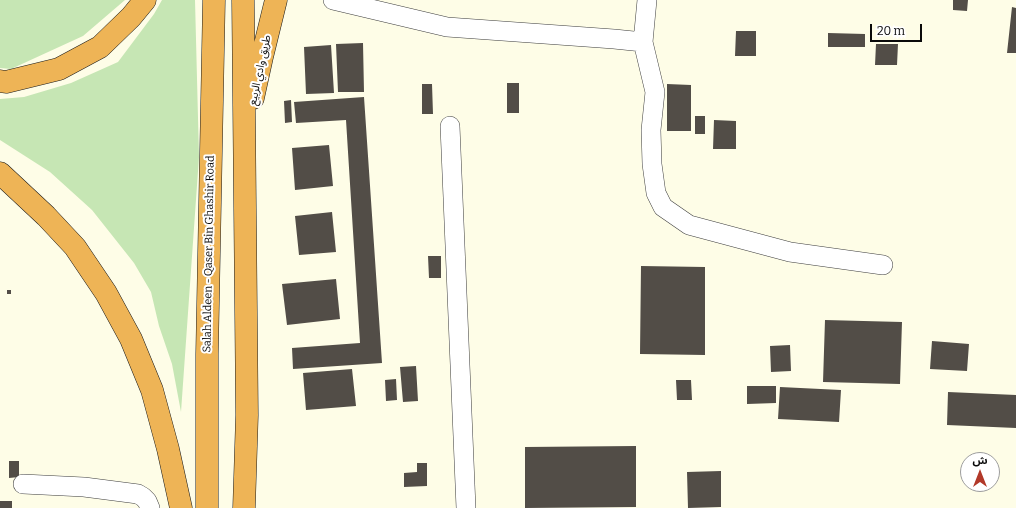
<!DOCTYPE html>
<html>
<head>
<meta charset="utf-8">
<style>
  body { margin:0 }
  #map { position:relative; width:1016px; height:508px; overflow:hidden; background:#fefde7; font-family:Bitter,"Noto Sans Arabic",serif }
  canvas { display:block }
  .north { position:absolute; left:960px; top:452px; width:40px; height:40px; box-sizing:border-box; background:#fff; border:1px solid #9d9d9d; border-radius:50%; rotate:0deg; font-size:11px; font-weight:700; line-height:16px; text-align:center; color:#0a0a0a }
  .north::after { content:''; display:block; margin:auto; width:14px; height:18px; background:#b23929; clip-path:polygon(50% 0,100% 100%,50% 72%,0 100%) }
  .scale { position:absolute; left:870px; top:24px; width:52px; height:18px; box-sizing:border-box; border:2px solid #0a0a0a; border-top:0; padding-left:5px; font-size:12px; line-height:14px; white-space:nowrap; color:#0a0a0a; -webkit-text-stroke:3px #fff; paint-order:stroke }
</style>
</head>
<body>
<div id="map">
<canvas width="1016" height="508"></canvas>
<div class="north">ش</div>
<div class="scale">20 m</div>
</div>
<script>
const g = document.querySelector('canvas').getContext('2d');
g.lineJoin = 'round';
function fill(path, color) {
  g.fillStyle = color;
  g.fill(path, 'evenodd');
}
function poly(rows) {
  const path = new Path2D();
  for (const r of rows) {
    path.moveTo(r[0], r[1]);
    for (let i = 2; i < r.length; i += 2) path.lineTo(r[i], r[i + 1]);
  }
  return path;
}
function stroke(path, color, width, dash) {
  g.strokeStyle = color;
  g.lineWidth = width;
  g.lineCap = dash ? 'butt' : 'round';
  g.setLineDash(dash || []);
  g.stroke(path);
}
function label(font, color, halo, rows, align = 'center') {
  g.font = font + ' Bitter,"Noto Sans Arabic",serif';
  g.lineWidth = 4;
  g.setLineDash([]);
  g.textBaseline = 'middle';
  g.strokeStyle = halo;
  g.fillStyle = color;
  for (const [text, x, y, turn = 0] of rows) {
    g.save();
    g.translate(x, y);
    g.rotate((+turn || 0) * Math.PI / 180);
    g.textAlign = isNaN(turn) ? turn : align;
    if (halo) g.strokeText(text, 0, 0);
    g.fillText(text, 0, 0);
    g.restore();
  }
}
const green = poly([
  [0,0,125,0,83,36,11,69,0,68],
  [162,0,195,0,199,157,181,412,172,364,159,326,151,292,134,263,92,210,50,172,0,140,0,99,24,97,71,83,118,62,154,14]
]);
const building = poly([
  [953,0,968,0,967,11,953,10],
  [1012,7,1016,8,1016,53,1007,53],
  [736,31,756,31,756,56,735,56],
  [828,33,865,34,865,47,828,47],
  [363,43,364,92,338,92,336,44],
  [876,44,898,44,897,65,875,65],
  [331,45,334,93,306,94,304,47],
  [507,83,519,83,519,113,507,113],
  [422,84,432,84,433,114,422,114],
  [667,84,691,85,691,131,667,131],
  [364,97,382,363,293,369,292,348,360,343,346,120,296,123,294,102],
  [291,100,292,122,285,123,284,101],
  [695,116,705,116,705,134,695,134],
  [714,120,736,121,736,149,713,149],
  [329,145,333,186,295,190,292,148],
  [332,212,336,252,299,255,295,216],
  [428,256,441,256,441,278,429,278],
  [641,266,705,267,705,355,640,354],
  [336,279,340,319,287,325,282,284],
  [7,290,11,290,11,294,7,294],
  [825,320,902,322,900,384,823,382],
  [932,341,969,344,967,371,930,369],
  [790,345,791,371,771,372,770,346],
  [416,366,418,401,403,402,400,367],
  [352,369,356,406,306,410,303,373],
  [396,379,397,400,386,401,385,380],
  [676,380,691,380,692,400,677,400],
  [747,386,776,386,776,403,747,404],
  [780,387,841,390,839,422,778,419],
  [948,392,1016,395,1016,428,947,425],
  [636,446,636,507,525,508,525,447],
  [9,461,19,461,19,477,9,478],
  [417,463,427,463,427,486,404,487,404,473,417,472],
  [721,471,721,507,688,508,687,472],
  [0,501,12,501,12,508,0,508]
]);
const street = poly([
  [333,0,447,27,614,39,643,42],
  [647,0,643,42,655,92,651,130,652,164,656,193,663,207,689,225,790,252,883,265],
  [450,126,466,508],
  [23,484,84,487,138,494,143,497,147,501,150,508]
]);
const highway = poly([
  [243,0,247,415,244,508],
  [0,81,6,82,59,69,100,47,131,17,145,0],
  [253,98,262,57,276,0],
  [0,173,46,216,75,247,106,293,131,339,152,390,168,449,181,508],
  [207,508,207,354,214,0]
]);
const streetNames = [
  ["طريق وادي الربيع",260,70,-78],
  ["Salah Aldeen - Qaser Bin Ghashir Road",209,254,-89]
];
fill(green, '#c6e6b4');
fill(building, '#524d47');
stroke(street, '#3d3d3d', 20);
stroke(highway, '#1b1b1b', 23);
stroke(street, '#fff', 19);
stroke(highway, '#eeb456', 22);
label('11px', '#0a0a0a', '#fff', streetNames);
</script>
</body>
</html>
